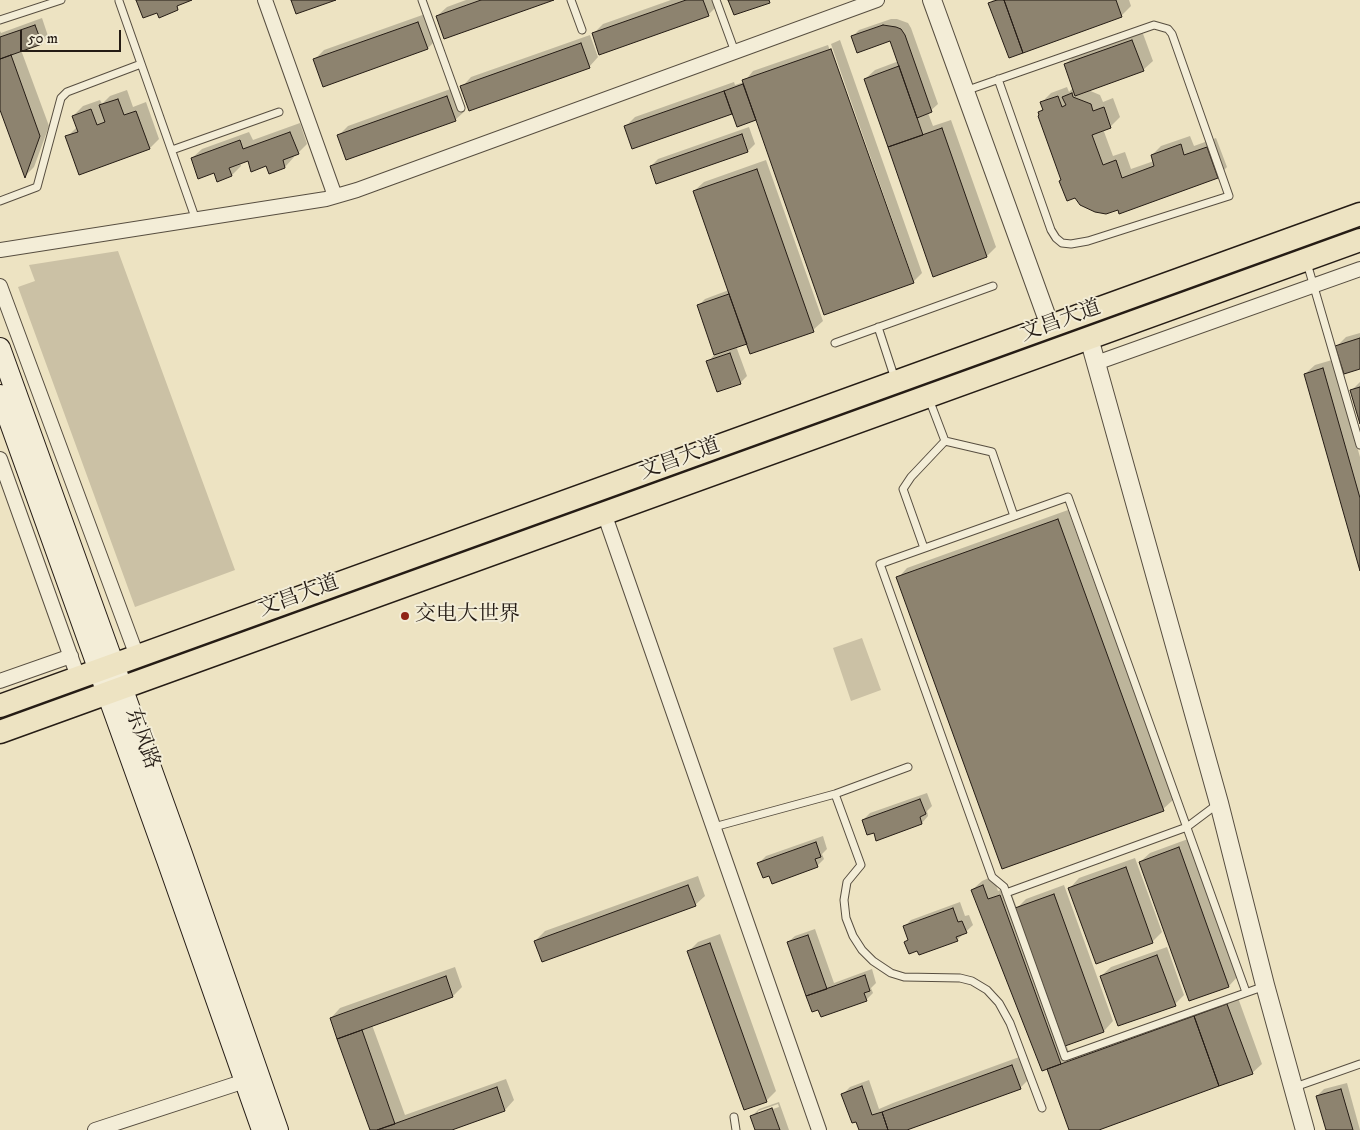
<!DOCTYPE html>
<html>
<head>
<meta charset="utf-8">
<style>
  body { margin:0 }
  #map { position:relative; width:1360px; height:1130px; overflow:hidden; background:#ede3c2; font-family:"IM FELL DW Pica",serif }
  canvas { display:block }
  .scale { position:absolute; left:20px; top:30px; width:101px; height:22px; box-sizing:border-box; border:2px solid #251c15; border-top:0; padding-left:6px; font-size:15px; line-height:18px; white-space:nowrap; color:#251c15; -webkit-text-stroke:4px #f3edd7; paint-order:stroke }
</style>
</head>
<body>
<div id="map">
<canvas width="1360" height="1130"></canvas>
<div class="scale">50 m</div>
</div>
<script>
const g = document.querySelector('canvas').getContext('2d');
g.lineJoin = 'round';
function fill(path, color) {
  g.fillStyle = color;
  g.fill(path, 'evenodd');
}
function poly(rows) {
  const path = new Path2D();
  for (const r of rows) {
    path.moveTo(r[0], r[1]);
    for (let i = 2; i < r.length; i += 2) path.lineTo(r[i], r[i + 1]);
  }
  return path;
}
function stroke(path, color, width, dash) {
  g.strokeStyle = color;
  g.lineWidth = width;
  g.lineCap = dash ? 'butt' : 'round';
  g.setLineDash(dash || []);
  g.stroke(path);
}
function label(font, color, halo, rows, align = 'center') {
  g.font = font + ' "IM FELL DW Pica","Noto Serif SC",serif';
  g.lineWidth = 4;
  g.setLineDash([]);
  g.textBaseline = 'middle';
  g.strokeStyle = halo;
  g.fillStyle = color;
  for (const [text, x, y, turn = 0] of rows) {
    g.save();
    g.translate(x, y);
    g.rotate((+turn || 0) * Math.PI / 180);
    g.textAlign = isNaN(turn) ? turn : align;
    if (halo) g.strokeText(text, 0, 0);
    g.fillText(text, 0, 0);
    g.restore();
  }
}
const green = poly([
  [118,251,235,570,135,607,18,287,35,281,29,265],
  [862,638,881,690,851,701,833,648]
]);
const shadow = poly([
  [466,0,550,0,437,16,447,7],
  [671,0,716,0,718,5,708,15,593,34,603,24],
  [993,0,1129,0,1131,6,1122,15,1010,57,990,3],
  [428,13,437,39,428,48,314,60,324,50],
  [42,18,48,36,42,43,21,50,49,126,34,167,25,176,0,106,0,31,1,33],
  [891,19,897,19,908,23,911,28,938,104,928,113,933,126,951,120,996,247,987,256,865,79,875,70,899,61,891,39,852,37,859,30],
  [1142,31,1153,61,1143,70,1088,90,1100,95,1103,102,1113,98,1120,117,1110,127,1103,129,1113,156,1125,152,1131,169,1154,161,1152,155,1161,146,1190,136,1194,146,1216,138,1227,167,1217,177,1118,208,1062,179,1040,112,1043,108,1041,103,1051,93,1067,87,1069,92,1074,87,1065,65,1075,55],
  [590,35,598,57,589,67,462,87,471,77],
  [840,40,922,273,913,282,756,118,733,112,633,147,626,126,635,117,734,82,735,85,744,82,753,71,828,45,911,279,913,279,831,44],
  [456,87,465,111,455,120,339,135,348,126],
  [127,90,133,107,146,102,159,139,150,148,80,173,67,137,77,127,73,116,83,106,100,100,102,104,110,96],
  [300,123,307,144,298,153,293,155,294,157,285,167,267,165,248,159,240,162,241,166,232,175,214,172,192,158,202,149,249,132,253,140],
  [749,127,755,144,748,151,657,183,651,166,658,159],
  [766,160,823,321,813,330,747,343,736,346,747,376,740,383,708,362,715,354,698,306,705,299,729,290,694,191,704,182],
  [1360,333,1360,367,1337,346,1346,337],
  [1332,360,1360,457,1360,567,1305,374,1315,365],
  [1360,382,1360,420,1352,390],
  [1068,510,1173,800,1163,809,898,578,907,568],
  [927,793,932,806,927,811,928,816,922,823,874,832,863,820,870,813],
  [823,836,827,849,822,854,824,859,817,866,770,875,759,863,766,856],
  [1188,839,1238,976,1229,986,1190,1000,1140,862,1150,853],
  [1135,858,1162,932,1152,942,1070,888,1079,878],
  [698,876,705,896,695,905,535,941,545,931],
  [993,876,998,891,1009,887,1017,908,1026,899,1064,885,1113,1021,1104,1031,1066,1044,1070,1055,1237,995,1262,1064,1252,1073,1095,1130,1071,1130,1048,1067,972,890,982,881],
  [960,902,965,916,969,915,973,925,957,940,918,949,906,942,909,939,904,927,911,920],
  [815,929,834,983,872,969,876,983,871,988,873,993,866,1000,822,1016,788,942,795,936],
  [720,934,776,1091,766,1101,689,951,698,942],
  [1167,947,1184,995,1175,1004,1101,976,1111,967],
  [455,967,462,987,453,996,372,1025,405,1115,506,1079,514,1100,505,1110,448,1130,372,1130,331,1018,340,1008],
  [1022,1056,1030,1078,1020,1088,903,1130,860,1130,843,1094,850,1087,869,1080,879,1109,893,1103],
  [1347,1083,1360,1130,1327,1130,1317,1096,1324,1089],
  [779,1102,789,1130,757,1130,752,1116,759,1109],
  [778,1104,779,1107,758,1114,758,1111]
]);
const building = poly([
  [136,0,192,0,177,6,178,10,159,18,157,13,143,18,136,0],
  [291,0,336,0,296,14,291,0],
  [481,0,554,0,444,39,436,16,481,0],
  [686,0,703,0,709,16,599,55,592,33,686,0],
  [728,0,769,0,770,3,734,15,728,0],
  [997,0,1004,0,1023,53,1009,58,988,3,997,0],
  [1004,0,1116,0,1122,17,1023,53,1004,0],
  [418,22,428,49,323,87,313,59,418,22],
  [35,25,42,44,0,59,0,37,35,25],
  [883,25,896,27,901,29,905,35,932,112,917,118,890,41,857,53,851,36,883,25],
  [1132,40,1144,71,1075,96,1064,64,1132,40],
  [581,43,590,68,469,111,460,86,581,43],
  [831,49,914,283,824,315,742,80,831,49],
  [11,55,40,136,25,178,0,110,0,59,11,55],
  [899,66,923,135,888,147,864,79,899,66],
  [743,84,756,120,737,127,724,91,743,84],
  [724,91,732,114,632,149,624,126,724,91],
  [1072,93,1073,97,1091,104,1093,111,1104,107,1111,128,1092,135,1103,165,1116,160,1122,178,1154,166,1151,155,1181,144,1184,155,1207,147,1218,178,1119,214,1118,210,1106,214,1095,212,1080,205,1075,198,1067,201,1059,181,1061,180,1038,116,1039,115,1038,112,1043,110,1040,102,1058,96,1062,107,1066,105,1062,97,1072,93],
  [447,96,456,121,346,160,337,135,447,96],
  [118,99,124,115,136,111,150,149,79,175,65,136,78,132,72,116,91,109,97,125,105,122,99,105,118,99],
  [942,128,987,257,933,277,888,147,942,128],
  [290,132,299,154,283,160,285,168,269,174,266,166,251,172,248,161,229,168,232,176,217,182,214,173,198,179,191,158,240,140,243,149,290,132],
  [742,134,748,152,656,184,650,166,742,134],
  [757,169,814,332,750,354,693,191,757,169],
  [729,294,747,344,714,355,697,305,729,294],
  [1360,338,1360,369,1344,374,1335,346,1360,338],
  [730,353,741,384,717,392,706,361,730,353],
  [1323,368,1360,498,1360,571,1304,374,1323,368],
  [1360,387,1360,424,1350,390,1360,387],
  [1058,519,1164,811,1002,869,896,577,1058,519],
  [920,799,926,814,920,817,922,824,876,841,874,833,867,835,862,820,920,799],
  [816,842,821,857,815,859,818,867,772,884,769,876,763,878,757,863,816,842],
  [1179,847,1229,987,1189,1001,1139,862,1179,847],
  [1126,867,1153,943,1096,964,1068,888,1126,867],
  [688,885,696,906,542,962,534,941,688,885],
  [983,885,988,899,1000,895,1061,1064,1042,1071,971,890,983,885],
  [1054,894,1104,1032,1065,1046,1015,908,1054,894],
  [953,908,958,922,962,921,967,933,956,937,958,941,919,955,917,951,909,954,904,942,908,940,903,926,953,908],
  [808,935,827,989,806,996,787,942,808,935],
  [710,943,767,1102,744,1110,687,951,710,943],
  [1157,955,1176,1006,1118,1026,1100,976,1157,955],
  [865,975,870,991,864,993,867,1001,821,1017,818,1010,812,1012,806,996,865,975],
  [446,976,453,997,337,1039,330,1018,446,976],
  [1227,1004,1253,1074,1219,1086,1194,1016,1227,1004],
  [1194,1016,1219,1086,1099,1130,1069,1130,1047,1069,1194,1016],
  [362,1030,395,1124,377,1130,370,1130,337,1039,362,1030],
  [1012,1065,1021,1089,907,1130,888,1130,882,1112,1012,1065],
  [862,1086,872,1115,882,1112,888,1130,859,1130,856,1122,852,1123,841,1094,862,1086],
  [497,1087,505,1111,452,1130,377,1130,497,1087],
  [1341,1089,1353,1130,1326,1130,1316,1096,1341,1089],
  [772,1108,780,1130,755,1130,750,1116,772,1108]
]);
const service = poly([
  [422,0,461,108],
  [571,0,582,30],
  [716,0,735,52],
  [119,1,196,220],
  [0,20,61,0],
  [965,91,1154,25,1168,29,1172,34,1229,196,1088,241,1071,244,1062,243,1056,238,1051,230,998,79],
  [172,150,279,112],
  [0,201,37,187,61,98,67,92,141,64],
  [1307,263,1360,445],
  [878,327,895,379],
  [835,343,993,286],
  [929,399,945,441],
  [924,548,903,489,911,477,945,441,992,452,1014,516],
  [835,794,861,865,847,882,844,900,846,918,853,936,862,950,873,961,891,973,904,977,960,978,972,981,987,990,999,1003,1010,1023,1042,1108],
  [714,827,835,794,908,767],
  [1006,893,1187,827,1219,803],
  [1246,992,1068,497,880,564,992,877,1004,887,1065,1057,1265,986],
  [1295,1087,1360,1064],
  [734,1117,736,1130]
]);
const minor = poly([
  [265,0,335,196],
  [0,250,326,199,357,190,877,0],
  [0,286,137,656],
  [1096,363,1360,269],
  [0,459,78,677],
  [604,513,819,1130],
  [0,681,71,656],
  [95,1130,245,1081]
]);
const tertiary = poly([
  [932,0,1050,326],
  [1089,338,1219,803,1265,985,1305,1130]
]);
const secondary = poly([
  [0,348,182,854,278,1130],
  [0,395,167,860,262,1130]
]);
const primary = poly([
  [0,706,1360,214],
  [0,732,1360,240]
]);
const markers = [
  [405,616,5,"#8f2418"]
];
const streetNames = [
  ["文昌大道",1061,322,-20],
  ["文昌大道",680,460,-20],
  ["文昌大道",299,597,-20],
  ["东风路",141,739,70]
];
const poiNames = [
  ["交电大世界",415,616]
];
fill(green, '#cbc1a5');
fill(shadow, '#0003');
fill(building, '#8d836f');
stroke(building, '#251c15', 1);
stroke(service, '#574e40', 9);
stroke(minor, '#574e40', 16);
stroke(tertiary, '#574e40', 20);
stroke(secondary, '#251c15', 22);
stroke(primary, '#251c15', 25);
stroke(service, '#f3edd7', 7);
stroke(minor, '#f3edd7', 14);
stroke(tertiary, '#f3edd7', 18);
stroke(secondary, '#f3edd7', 20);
stroke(primary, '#ede3c2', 22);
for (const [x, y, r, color] of markers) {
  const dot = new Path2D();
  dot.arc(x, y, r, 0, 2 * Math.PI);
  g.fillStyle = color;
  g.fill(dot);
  stroke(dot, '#f3edd7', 2);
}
label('21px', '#251c15', '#f3edd7', streetNames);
label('21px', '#251c15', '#f3edd7', poiNames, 'left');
</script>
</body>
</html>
